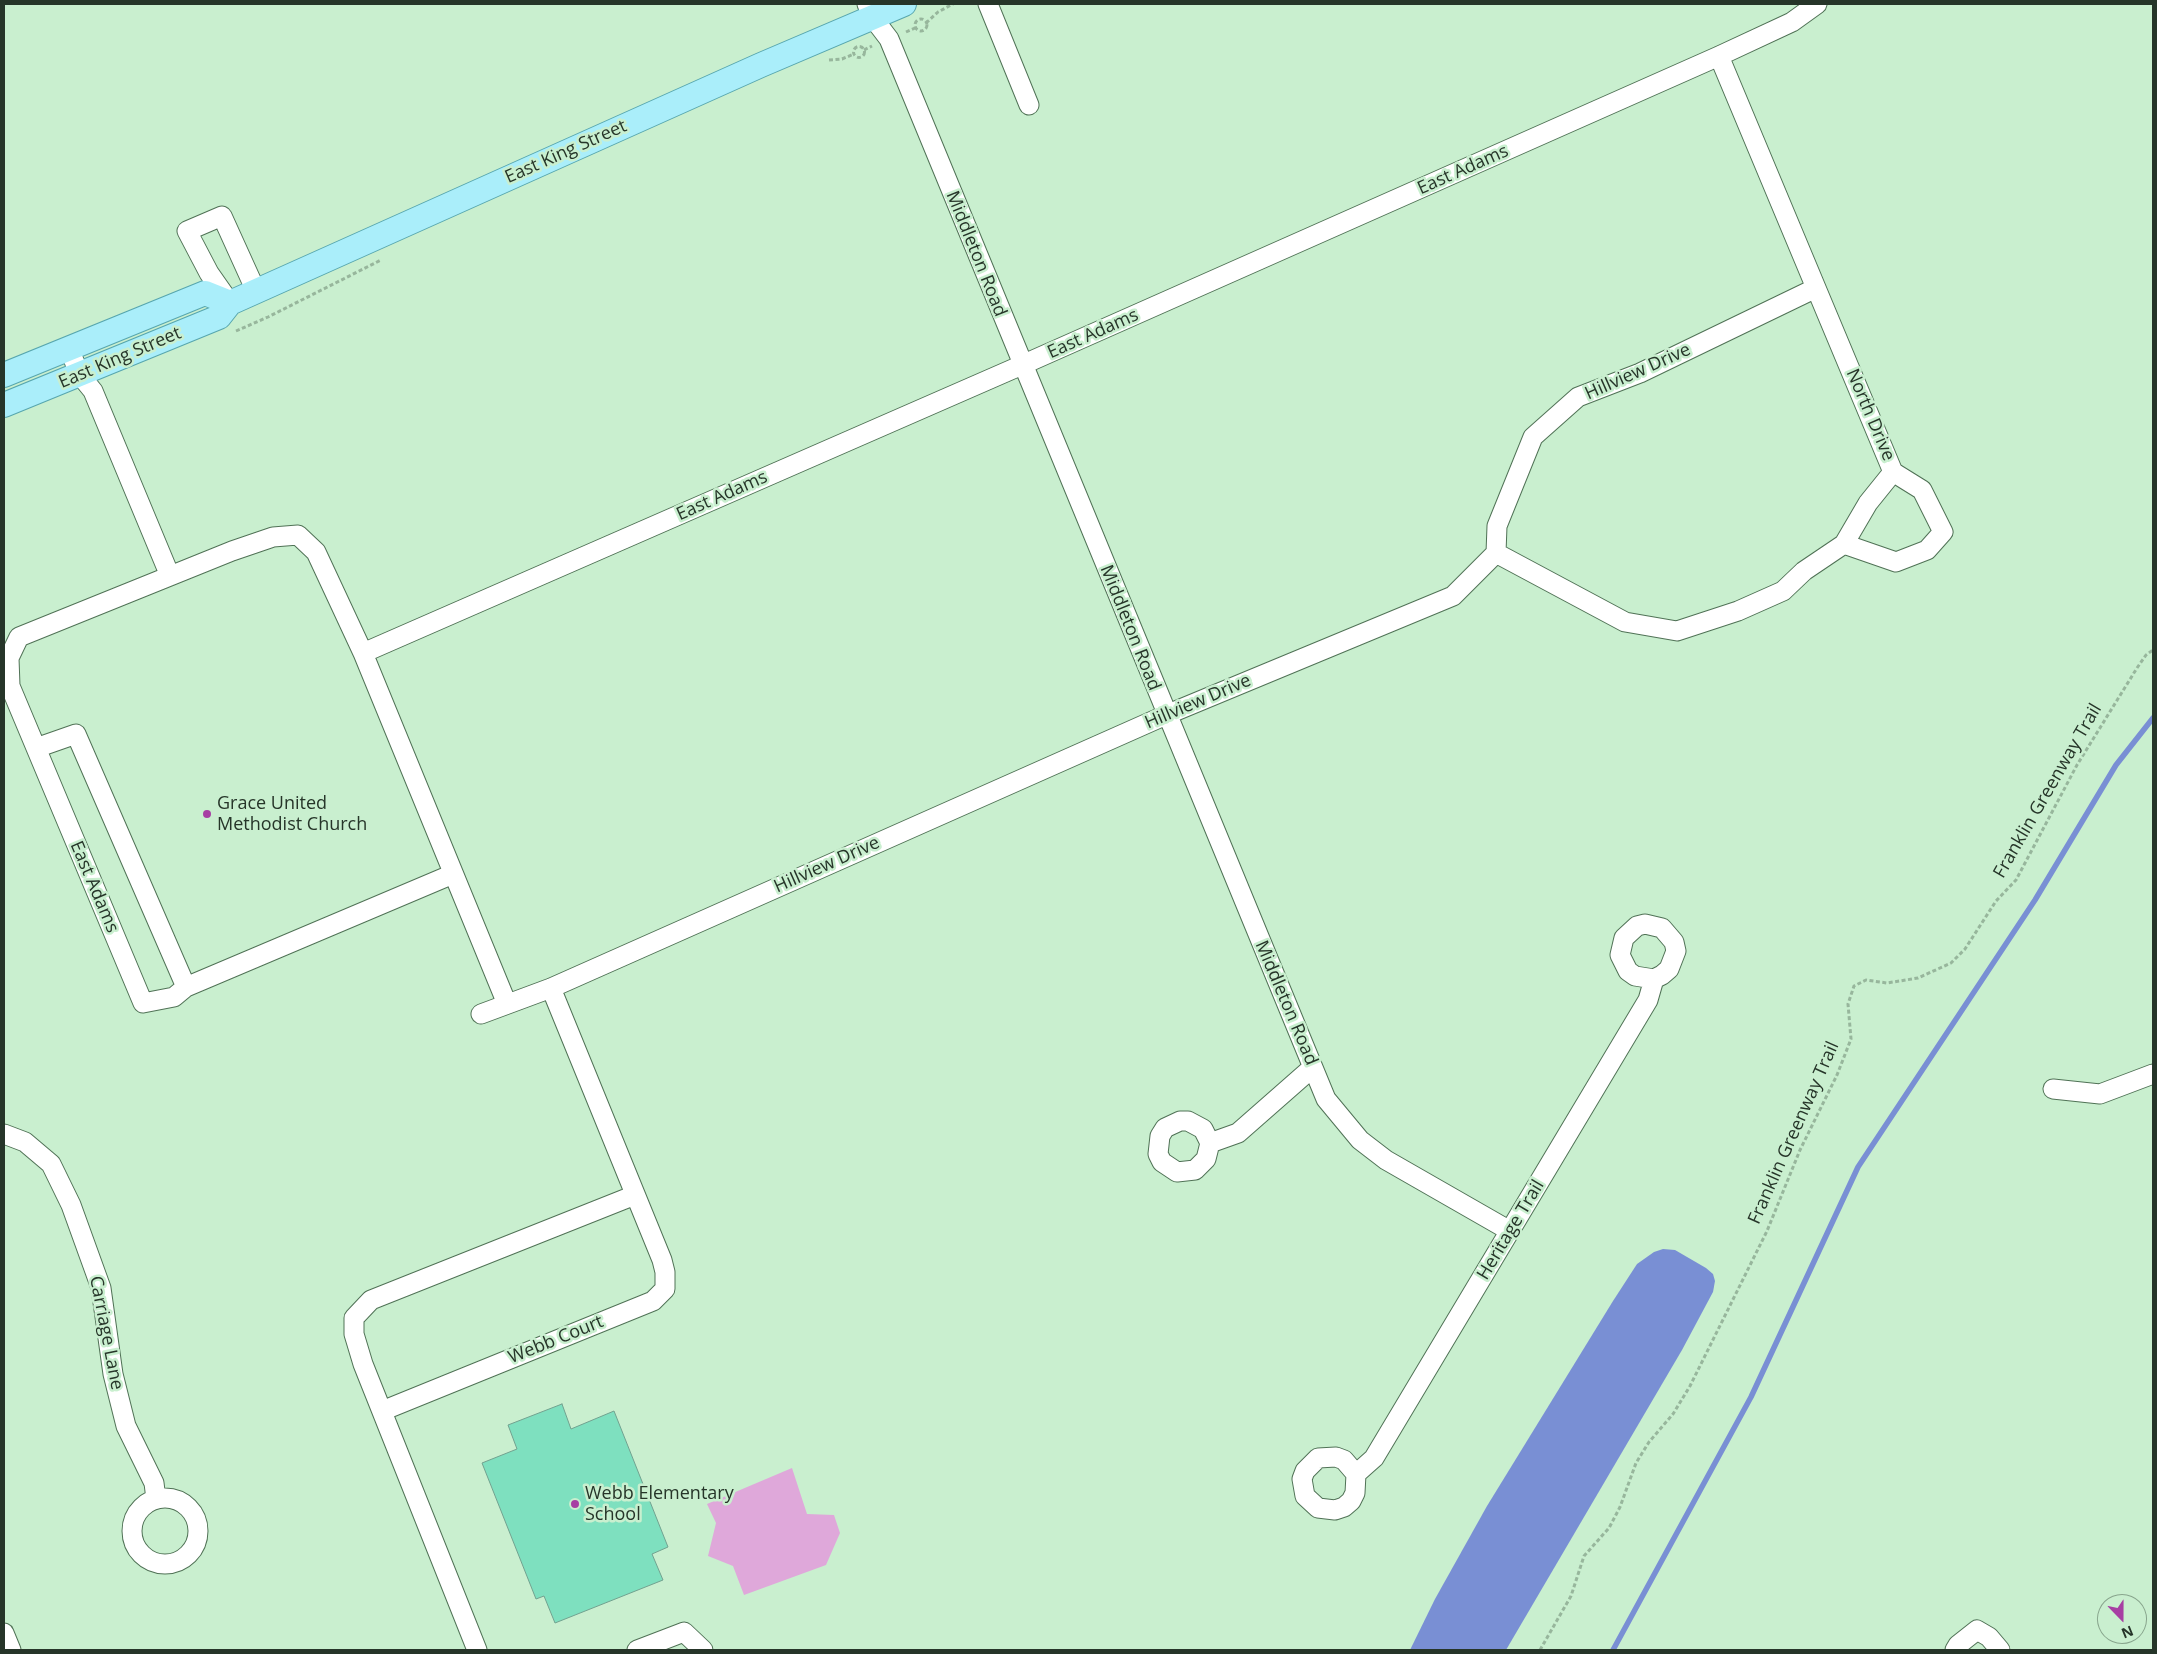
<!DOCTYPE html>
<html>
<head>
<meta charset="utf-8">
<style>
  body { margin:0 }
  #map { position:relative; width:2157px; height:1654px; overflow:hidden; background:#c9efcf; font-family:"Open Sans",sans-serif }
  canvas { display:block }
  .frame { position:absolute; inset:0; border:5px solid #263529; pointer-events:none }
  .north { position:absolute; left:2097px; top:1594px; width:50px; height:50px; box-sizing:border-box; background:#c9efcf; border:1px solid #88a58d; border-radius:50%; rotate:158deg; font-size:14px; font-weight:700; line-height:20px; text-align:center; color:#263529 }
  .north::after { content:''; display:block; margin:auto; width:18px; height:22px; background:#a73fa3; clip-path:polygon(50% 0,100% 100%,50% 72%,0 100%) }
</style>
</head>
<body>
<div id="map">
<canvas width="2157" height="1654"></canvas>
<div class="frame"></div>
<div class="north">N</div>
</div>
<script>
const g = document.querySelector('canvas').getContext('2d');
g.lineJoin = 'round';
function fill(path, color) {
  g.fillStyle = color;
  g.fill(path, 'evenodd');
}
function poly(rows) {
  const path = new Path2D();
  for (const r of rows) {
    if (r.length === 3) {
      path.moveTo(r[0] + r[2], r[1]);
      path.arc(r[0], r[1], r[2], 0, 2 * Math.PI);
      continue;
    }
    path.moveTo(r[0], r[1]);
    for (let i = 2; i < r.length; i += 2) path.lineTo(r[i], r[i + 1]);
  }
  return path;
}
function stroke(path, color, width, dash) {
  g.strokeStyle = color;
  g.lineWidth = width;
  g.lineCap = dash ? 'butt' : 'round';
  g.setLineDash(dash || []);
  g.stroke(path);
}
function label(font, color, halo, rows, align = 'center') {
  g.font = font + ' "Open Sans",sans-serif';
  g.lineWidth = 5;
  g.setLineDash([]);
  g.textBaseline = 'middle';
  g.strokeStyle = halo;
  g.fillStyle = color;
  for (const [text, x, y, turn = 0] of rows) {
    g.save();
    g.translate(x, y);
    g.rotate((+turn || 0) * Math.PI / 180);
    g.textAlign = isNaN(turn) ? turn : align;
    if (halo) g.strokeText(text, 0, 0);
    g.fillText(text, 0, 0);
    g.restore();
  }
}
const green = poly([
  [792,1468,807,1514,834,1515,840,1533,826,1565,744,1595,733,1566,708,1556,716,1523,707,1504]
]);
const water = poly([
  [1663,1249,1675,1250,1706,1268,1713,1274,1715,1281,1713,1292,1682,1350,1506,1650,1410,1650,1435,1599,1487,1506,1613,1301,1637,1264,1654,1252]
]);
const stream = poly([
  [1613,1650,1751,1397,1858,1167,2035,900,2116,765,2153,718]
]);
const building = poly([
  [562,1404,571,1429,614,1411,668,1547,652,1554,663,1580,555,1623,544,1596,536,1599,482,1463,517,1449,508,1425,562,1404]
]);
const path = poly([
  [921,25,6],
  [926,23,938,12,953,4],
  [906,32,915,28],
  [859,52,5.5],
  [864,50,872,46],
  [829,60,842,59,854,54],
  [236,331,268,317,381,260],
  [1540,1650,1571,1596,1584,1556,1609,1528,1620,1507,1636,1463,1649,1442,1673,1414,1690,1386,1767,1231,1800,1150,1837,1075,1851,1039,1848,1004,1854,986,1866,980,1887,983,1918,978,1951,963,1965,949,1996,901,2016,880,2077,765,2137,668,2146,655,2153,650]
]);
const minor = poly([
  [867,4,873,18,889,39,1326,1099,1360,1140,1386,1160,1510,1231],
  [988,4,1029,105],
  [1719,56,1893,472],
  [230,303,209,273,187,231,222,216,256,291],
  [69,349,80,375,93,391,170,576],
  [1844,544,1896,562,1927,550,1943,532,1922,490,1893,472],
  [1496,553,1625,622,1677,631,1738,611,1783,591,1804,571,1844,544,1868,503,1893,472],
  [363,653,1022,365,1719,56,1792,22,1817,4],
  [36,748,76,734,186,987],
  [453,874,186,987,174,997,143,1003,10,686,9,658,19,637,232,551,273,537,298,535,316,552,363,653,507,1004],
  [481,1014,551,988,1166,715,1453,596,1496,553,1497,526,1533,437,1578,397,1640,373,1816,288],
  [2053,1089,2100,1094,2153,1074],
  [4,1134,25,1142,51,1164,71,1205,101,1288,113,1374,126,1426,154,1483,156,1499],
  [1210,1143,1203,1129,1188,1121,1180,1121,1165,1128,1160,1136,1158,1154,1162,1162,1177,1172,1195,1170,1206,1159,1210,1143,1238,1133,1312,1068],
  [382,1411,653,1301,665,1289,665,1272,662,1260,551,988],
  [1356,1474,1355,1493,1351,1501,1344,1507,1335,1510,1318,1508,1305,1496,1302,1479,1305,1471,1318,1458,1336,1457,1344,1460,1356,1474,1374,1458,1648,1000,1654,979,1662,975,1669,969,1676,951,1674,942,1662,928,1645,924,1637,926,1624,938,1620,955,1628,971,1635,976,1654,979],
  [165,1531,33],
  [4,1633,11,1650],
  [477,1650,363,1364,354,1334,354,1318,371,1300,635,1195],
  [637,1650,684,1632,703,1650],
  [1955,1650,1958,1645,1977,1630,1989,1637,2000,1650]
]);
const major = poly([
  [4,375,205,293,230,303],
  [4,405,219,317,230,303,761,65,904,4]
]);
const markers = [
  [207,814,5,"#a73fa3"],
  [575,1504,5,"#a73fa3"]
];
const streetNames = [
  ["East King Street",566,152,-24],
  ["East Adams",1463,170,-24],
  ["Middleton Road",976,254,68],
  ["East Adams",1093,334,-24],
  ["East King Street",120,358,-23],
  ["Hillview Drive",1638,372,-24],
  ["North Drive",1870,415,67],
  ["East Adams",722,496,-24],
  ["Middleton Road",1130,628,68],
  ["Hillview Drive",1198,702,-23],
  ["Franklin Greenway Trail",2048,791,-60],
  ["Hillview Drive",827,865,-24],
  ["East Adams",94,887,67],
  ["Middleton Road",1286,1003,67],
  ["Franklin Greenway Trail",1794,1133,-66],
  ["Heritage Trail",1511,1230,-59],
  ["Carriage Lane",106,1333,79],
  ["Webb Court",556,1340,-22]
];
const poiNames = [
  ["Grace United",217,804],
  ["Methodist Church",217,825],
  ["Webb Elementary",585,1494],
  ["School",585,1515]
];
fill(green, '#dfa8da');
fill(water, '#798fd4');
stroke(stream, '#798fd4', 5.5);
fill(building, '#7ee0bf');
stroke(building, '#71a18f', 1);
stroke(minor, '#507256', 21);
stroke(major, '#57a6ae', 26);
stroke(path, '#97b69c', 3, [4, 2.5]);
stroke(minor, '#fff', 19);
stroke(major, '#aaeefa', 24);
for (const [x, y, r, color] of markers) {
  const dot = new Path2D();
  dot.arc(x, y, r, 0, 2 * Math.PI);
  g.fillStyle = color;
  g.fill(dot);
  stroke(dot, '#c9efcf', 2);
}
label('18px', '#263529', '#c9efcf', streetNames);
label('18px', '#263529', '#c9efcf', poiNames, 'left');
</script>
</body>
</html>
